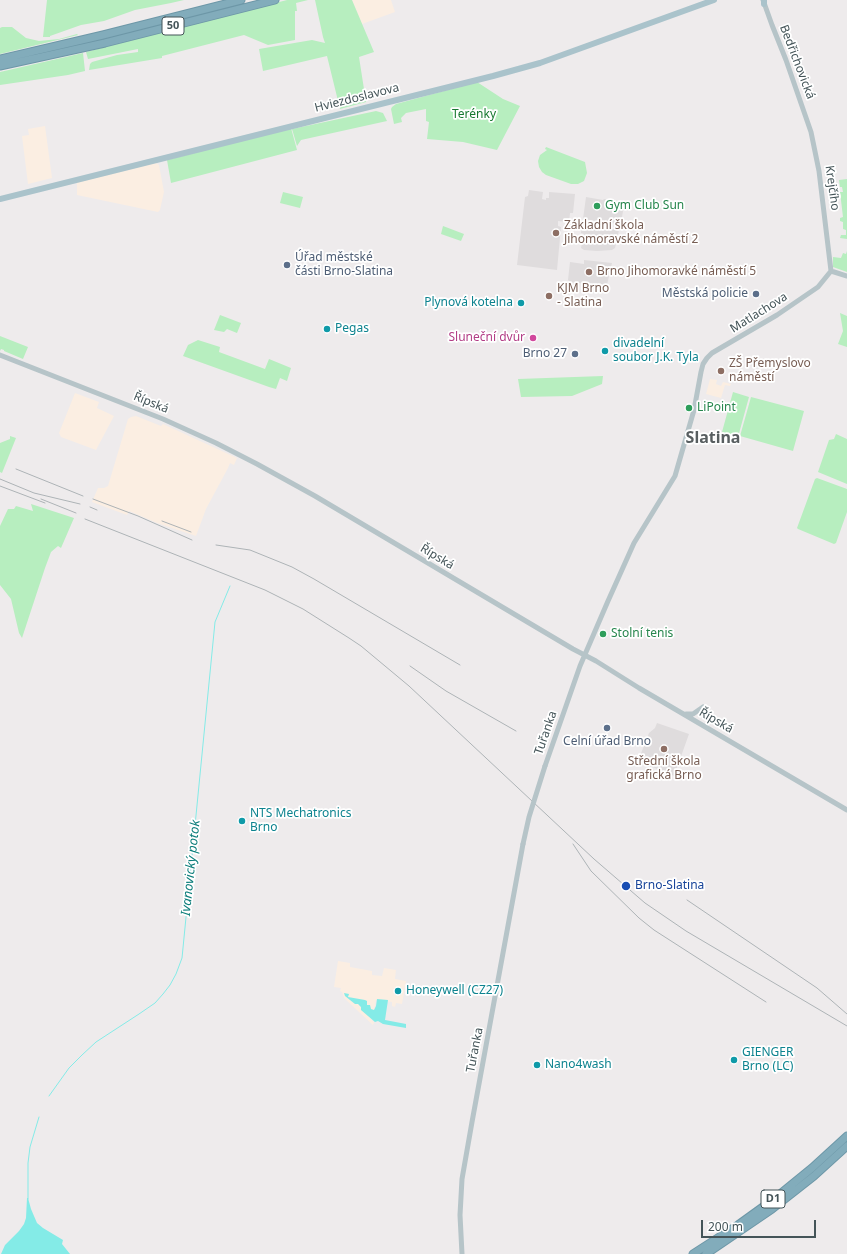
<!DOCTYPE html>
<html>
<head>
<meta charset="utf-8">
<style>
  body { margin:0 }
  #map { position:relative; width:847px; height:1254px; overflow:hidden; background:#eeebec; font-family:"Noto Sans",sans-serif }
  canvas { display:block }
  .scale { position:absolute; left:701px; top:1220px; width:115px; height:18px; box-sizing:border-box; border:2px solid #445458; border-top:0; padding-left:5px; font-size:12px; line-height:14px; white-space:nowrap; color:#445458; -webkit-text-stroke:3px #fff; paint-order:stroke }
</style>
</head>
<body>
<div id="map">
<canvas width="847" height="1254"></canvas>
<div class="scale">200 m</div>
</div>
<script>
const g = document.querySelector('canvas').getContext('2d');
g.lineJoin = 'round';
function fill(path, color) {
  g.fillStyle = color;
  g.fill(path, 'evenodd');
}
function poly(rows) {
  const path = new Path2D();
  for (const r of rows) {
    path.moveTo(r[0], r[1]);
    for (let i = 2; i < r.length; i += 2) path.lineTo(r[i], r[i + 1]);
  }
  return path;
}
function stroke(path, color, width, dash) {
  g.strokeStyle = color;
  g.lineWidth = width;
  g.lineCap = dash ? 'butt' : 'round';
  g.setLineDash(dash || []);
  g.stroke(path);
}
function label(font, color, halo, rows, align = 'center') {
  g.font = font + ' "Noto Sans",sans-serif';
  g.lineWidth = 3.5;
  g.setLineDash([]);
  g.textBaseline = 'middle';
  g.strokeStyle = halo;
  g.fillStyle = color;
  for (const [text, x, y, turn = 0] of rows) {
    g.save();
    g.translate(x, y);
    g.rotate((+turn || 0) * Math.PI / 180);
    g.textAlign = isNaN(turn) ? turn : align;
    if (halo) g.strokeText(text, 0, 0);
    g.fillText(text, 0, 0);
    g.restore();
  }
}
const commercial = poly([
  [352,0,391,0,395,12,362,24],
  [45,126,52,178,28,184,22,136,29,135,28,129],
  [156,163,159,165,164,192,160,210,158,212,77,195,77,182],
  [710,379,717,380,716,384,721,386,723,382,731,384,730,386,725,385,721,398,706,394],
  [75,393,99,402,97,408,114,416,96,450,61,437,59,433],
  [136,416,161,426,163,424,237,458,234,465,230,463,228,468,206,509,196,536,157,523,129,511,127,515,92,502,98,488,104,488,108,486,128,419,131,417],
  [338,961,350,963,350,967,372,971,372,975,382,976,384,968,396,970,395,979,406,981,402,1004,396,1003,395,1007,392,1006,392,1002,376,1000,372,1021,374,1022,373,1025,344,998,342,992,340,991,341,988,334,987]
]);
const education = poly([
  [529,190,543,192,542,199,546,200,546,198,549,198,549,192,575,194,573,213,570,213,569,222,558,221,558,226,561,227,557,270,517,265,525,197,528,196],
  [586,197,603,200,604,199,610,200,610,204,624,206,621,222,617,224,583,219],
  [582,224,619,230,615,248,612,250,597,251,584,250,581,248,584,234,581,233],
  [584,260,612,263,607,285,605,286,570,282,568,280,570,262,584,264],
  [657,723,689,734,674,776,638,761,649,733,655,728]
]);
const green = poly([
  [47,0,184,0,171,3,135,10,104,21,81,25,50,36,50,37,43,37],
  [287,0,308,0,296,3,297,11,295,11,295,40,268,45,244,35,162,56,162,58,89,70,90,64,92,62,117,55,138,52,138,49,88,59,86,52],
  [315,0,352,0,374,52,359,57,366,102,340,109,327,56,263,71,259,49,312,40,325,43,323,37],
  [2,27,12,27,26,38,39,41,59,39,77,34,78,35,0,54,0,28],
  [83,53,85,71,68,75,0,85,0,72],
  [477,82,503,99,520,106,497,150,463,142,427,139,429,122,426,121,426,109,406,113,401,118,402,122,394,124,391,109,392,107,396,104],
  [376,111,383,113,387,121,301,140,297,146,292,129],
  [291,128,297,150,171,183,167,160],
  [546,147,585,162,587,173,584,181,578,184,571,184,546,175,542,172,539,167,538,161,540,155,547,150,545,149],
  [847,179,847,239,840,238,841,235,846,235,846,230,843,229,843,222,840,221,840,218,843,217,840,192,843,192,842,187,840,187,839,180],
  [283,192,303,197,300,208,280,203],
  [443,226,464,234,461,241,441,234],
  [847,251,847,272,833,267,833,257,841,258,843,253,846,254],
  [840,313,847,316,847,347,838,344,843,331],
  [220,315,241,323,237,333,227,329,224,332,214,330],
  [0,336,28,347,23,359,4,351,4,350,1,349,0,351],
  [198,340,220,347,219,352,265,369,269,359,291,368,287,381,280,378,276,389,269,387,183,356,188,345],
  [603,376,602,384,572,396,521,397,518,379],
  [733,392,749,397,738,437,722,432],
  [751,397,804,411,793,451,740,436],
  [836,434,847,439,847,484,818,472,829,440,834,439],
  [10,436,16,438,2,473,0,472,0,443,10,439],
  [817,478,847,489,847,512,836,543,834,544,798,529,797,528,815,479],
  [31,504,74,518,61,548,58,546,51,552,45,568,22,638,19,633,11,599,0,585,0,526,8,509,14,509,16,506,33,511]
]);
const water = poly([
  [344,993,349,994,348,997,365,1000,367,1001,367,1005,370,1005,371,1009,374,1010,376,1006,377,999,388,1000,385,1020,406,1024,406,1028,383,1024,378,1021,375,1022,361,1010,361,1007,358,1004,355,1004,345,996],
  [27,1198,28,1198,31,1209,37,1223,43,1228,63,1240,62,1244,70,1254,1,1254,5,1245,19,1231,24,1224,26,1218]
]);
const stream = poly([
  [49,1096,69,1068,82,1055,96,1042,139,1014,155,1003,163,994,170,985,176,974,182,958,215,622,230,586],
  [28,1199,28,1163,30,1147,39,1117]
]);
const minor = poly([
  [763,0,772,25,786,60,811,132,819,171,831,271],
  [831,271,847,276],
  [0,355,163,419,216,443,257,464,315,496,573,649,596,661,639,688,847,810],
  [686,714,693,714,703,707],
  [545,766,580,666,608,601,634,543,675,476,694,410,701,372,703,364,707,358,712,353,777,315,818,287,831,271],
  [462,1254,460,1215,462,1179,472,1122,523,844]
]);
const major = poly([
  [764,4,764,0],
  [0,199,493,76,540,63,714,0]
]);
const highway = poly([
  [0,59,103,35,241,0],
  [0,66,105,43,275,0],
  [693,1254,738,1225,774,1199,812,1168,847,1136],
  [706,1254,772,1209,814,1176,847,1146]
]);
const rail = poly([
  [16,469,83,496],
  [0,479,34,493,80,504],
  [0,486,45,503],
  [41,499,76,513],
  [93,499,138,516,192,540],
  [90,507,97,510],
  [85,519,265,590,303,609,349,638,361,646,409,686,594,859,645,903,686,931,847,1026],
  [162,521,191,532],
  [216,545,250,550,292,567,314,579,460,665],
  [410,666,446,691,516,731],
  [573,844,591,871,639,918,654,930,766,1002],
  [687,900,817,988,847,1014]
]);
const minorBridge = poly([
  [523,844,529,817,545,766]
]);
const markers = [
  [597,206,4,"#2e9e5b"],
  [556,233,4,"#8d6e63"],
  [287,265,4,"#5c6f8a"],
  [589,272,4,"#8d6e63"],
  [756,294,4,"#5c6f8a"],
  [549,296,4,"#8d6e63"],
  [521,303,4,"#0f9aa8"],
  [327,329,4,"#0f9aa8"],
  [533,338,4,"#d1479c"],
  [605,351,4,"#0f9aa8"],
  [575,354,4,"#5c6f8a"],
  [721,371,4,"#8d6e63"],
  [689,408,4,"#2e9e5b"],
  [603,634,4,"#2e9e5b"],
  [607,728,4,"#5c6f8a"],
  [664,749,4,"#8d6e63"],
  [242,821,4,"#0f9aa8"],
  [626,886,5,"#1a4fb4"],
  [398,991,4,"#0f9aa8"],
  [734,1060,4,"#0f9aa8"],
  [537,1065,4,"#0f9aa8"]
];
const shields = [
  [173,26,22],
  [773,1199,24]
];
const shieldNames = [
  ["50",173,26],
  ["D1",773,1199]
];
const streetNames = [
  ["Bedřichovická",797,62,69],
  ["Hviezdoslavova",357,98,-14],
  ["Krejčího",832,188,82],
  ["Matlachova",759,313,-32],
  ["Řípská",151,403,22],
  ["Řípská",437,557,31],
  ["Řípská",716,721,30],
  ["Tuřanka",546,733,-71],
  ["Tuřanka",475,1050,-79]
];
const parkNames = [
  ["Terénky",474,115]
];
const leisureNames = [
  ["Gym Club Sun",605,206],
  ["LiPoint",697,408],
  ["Stolní tenis",611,634]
];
const educationNames = [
  ["Základní škola",564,226],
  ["Jihomoravské náměstí 2",564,240],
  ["Brno Jihomoravké náměstí 5",597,272],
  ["KJM Brno",557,289],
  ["- Slatina",557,303],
  ["ZŠ Přemyslovo",729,364],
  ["náměstí",729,378],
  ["Střední škola",664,762,"center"],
  ["grafická Brno",664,776,"center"]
];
const serviceNames = [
  ["Úřad městské",295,258,"left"],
  ["části Brno-Slatina",295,272,"left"],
  ["Městská policie",748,294],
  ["Brno 27",567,354],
  ["Celní úřad Brno",607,742,"center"]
];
const cultureNames = [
  ["Plynová kotelna",513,303,"right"],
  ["Pegas",335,329],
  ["divadelní",613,344],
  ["soubor J.K. Tyla",613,358],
  ["NTS Mechatronics",250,814],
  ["Brno",250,828],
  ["Honeywell (CZ27)",406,991],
  ["GIENGER",742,1053],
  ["Brno (LC)",742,1067],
  ["Nano4wash",545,1065]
];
const hotelNames = [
  ["Sluneční dvůr",525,338]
];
const transitNames = [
  ["Brno-Slatina",635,886]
];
const waterNames = [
  ["Ivanovický potok",191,868,-84]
];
const districtNames = [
  ["Slatina",713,438]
];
fill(commercial, '#fbeee2');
fill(education, '#dfdcdd');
fill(green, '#b7eebf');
fill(water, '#84ebe7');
stroke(stream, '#84ebe7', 1);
stroke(highway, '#6d97a7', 9);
stroke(minor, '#b6c4c8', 5);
stroke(major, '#aac3cb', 6);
stroke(highway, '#82acbb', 7);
stroke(rail, '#adb3b6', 1);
stroke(minorBridge, '#b6c4c8', 5);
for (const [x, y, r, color] of markers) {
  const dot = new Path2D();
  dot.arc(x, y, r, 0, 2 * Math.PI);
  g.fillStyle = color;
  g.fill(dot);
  stroke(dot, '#fff', 1.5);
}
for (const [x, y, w] of shields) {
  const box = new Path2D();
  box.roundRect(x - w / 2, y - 9, w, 18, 3);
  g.fillStyle = '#fff';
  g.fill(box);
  stroke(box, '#445458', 1);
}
label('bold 11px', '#445458', null, shieldNames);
label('12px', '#445458', '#fff', streetNames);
label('12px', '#16782f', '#fff', parkNames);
label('12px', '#27864d', '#fff', leisureNames, 'left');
label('12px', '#785e54', '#fff', educationNames, 'left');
label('12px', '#4e5e75', '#fff', serviceNames, 'right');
label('12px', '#0d838f', '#fff', cultureNames, 'left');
label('12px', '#b23c85', '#fff', hotelNames, 'right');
label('12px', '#164399', '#fff', transitNames, 'left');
label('italic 13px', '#0d7e7b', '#fff', waterNames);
label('bold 16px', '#585e60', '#fff', districtNames);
</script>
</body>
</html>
